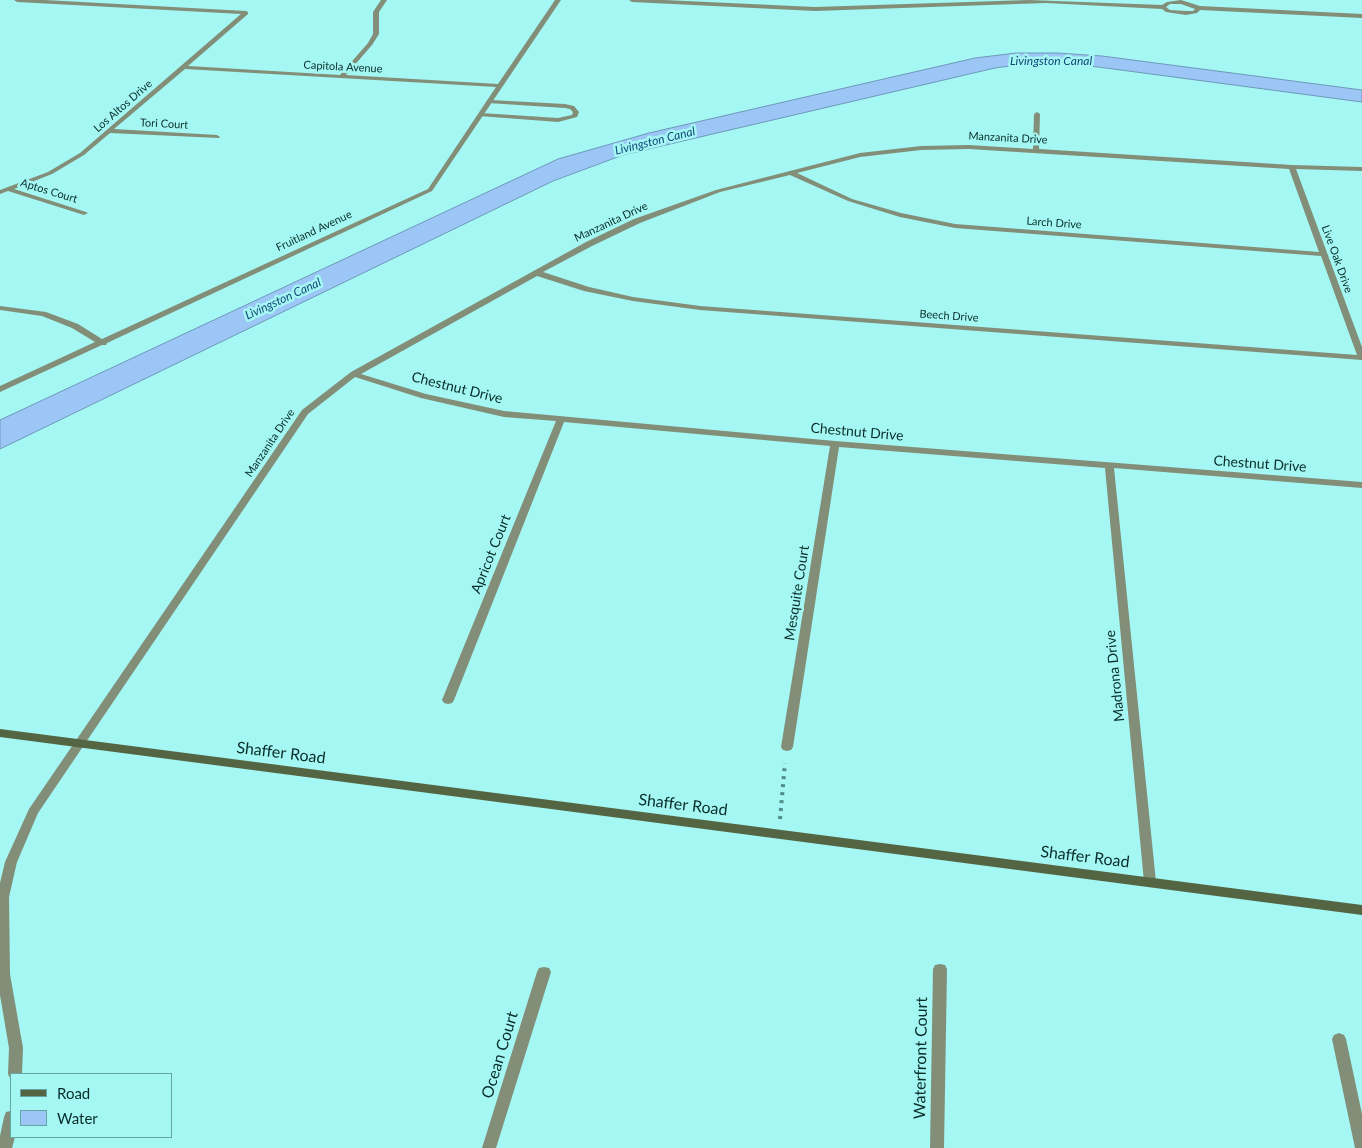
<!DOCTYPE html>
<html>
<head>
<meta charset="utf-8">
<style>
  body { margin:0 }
  #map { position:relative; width:1362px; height:1148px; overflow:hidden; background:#a4f7f2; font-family:Lato,sans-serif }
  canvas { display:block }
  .legend { position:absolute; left:10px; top:1073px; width:162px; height:65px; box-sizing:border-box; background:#a4f7f2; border:1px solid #66a6a2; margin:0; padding:6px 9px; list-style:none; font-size:15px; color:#082d2b }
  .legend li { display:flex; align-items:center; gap:10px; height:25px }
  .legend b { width:25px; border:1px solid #66a6a2 }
</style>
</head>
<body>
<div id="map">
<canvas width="1362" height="1148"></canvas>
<ul class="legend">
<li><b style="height:6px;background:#546544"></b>Road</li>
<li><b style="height:14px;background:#9bc6f6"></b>Water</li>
</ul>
</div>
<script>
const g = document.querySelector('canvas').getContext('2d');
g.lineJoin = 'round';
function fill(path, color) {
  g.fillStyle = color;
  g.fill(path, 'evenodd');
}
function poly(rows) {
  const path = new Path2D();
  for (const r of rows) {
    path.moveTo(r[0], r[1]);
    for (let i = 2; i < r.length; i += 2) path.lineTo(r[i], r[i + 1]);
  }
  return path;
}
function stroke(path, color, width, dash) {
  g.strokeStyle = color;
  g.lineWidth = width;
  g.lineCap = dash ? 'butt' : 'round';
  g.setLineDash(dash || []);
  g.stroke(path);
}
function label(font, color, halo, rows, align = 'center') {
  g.font = font + ' Lato,sans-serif';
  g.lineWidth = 5;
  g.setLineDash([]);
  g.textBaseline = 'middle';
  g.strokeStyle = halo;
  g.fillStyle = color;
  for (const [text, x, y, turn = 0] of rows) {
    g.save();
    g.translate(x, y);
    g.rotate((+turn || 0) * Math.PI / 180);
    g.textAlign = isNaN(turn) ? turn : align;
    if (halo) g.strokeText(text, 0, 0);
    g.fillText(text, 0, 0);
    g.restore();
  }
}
const water = poly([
  [1016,53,1057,53,1102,56,1362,90,1362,102,1098,67,1061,63,1024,64,995,68,623,155,553,181,0,449,0,420,558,159,649,133,975,58,1016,53]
]);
const path = poly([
  [780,819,785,763]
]);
const lane = poly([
  [490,100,565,104,574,106,579,112,577,117,558,122,479,116,479,114,481,113,558,118,572,115,573,112,570,109,565,108,488,103,487,102,490,100]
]);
const street = poly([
  [14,0,45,0,246,11,248,12,248,14,188,66,340,75,368,43,373,34,373,12,381,0,387,0,379,12,379,34,372,45,346,75,498,84,555,0,561,0,432,191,107,343,106,345,102,345,0,392,0,386,95,342,72,328,42,316,0,310,0,306,46,312,78,324,102,339,428,189,496,87,185,69,114,129,217,135,220,137,219,138,110,133,84,155,52,174,14,189,86,212,88,213,84,215,8,191,0,194,0,190,48,172,80,153,241,14,17,2,14,0],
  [629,0,664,0,815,7,1029,0,1162,5,1167,2,1181,0,1200,6,1362,14,1362,18,1200,10,1197,13,1186,15,1166,12,1162,9,1046,3,815,11,632,2,629,0],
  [1170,4,1181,4,1195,9,1193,11,1186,11,1170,10,1166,7,1170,4],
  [1037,112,1040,114,1039,149,1292,165,1362,167,1362,171,1296,169,1362,347,1362,360,700,310,633,301,584,291,537,276,361,374,426,394,504,411,835,441,1362,482,1362,488,1114,468,1156,882,1154,885,1150,887,1146,885,1144,882,1105,468,839,447,793,747,791,750,787,751,783,750,781,747,830,446,564,422,454,700,452,703,448,704,444,703,442,700,556,421,504,417,421,398,355,377,308,414,38,813,17,862,9,897,10,974,23,1048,22,1074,11,1074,11,1079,10,1078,8,1074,9,1048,0,995,0,883,5,862,29,809,302,410,351,372,586,242,634,219,716,190,860,153,921,146,969,145,1033,149,1034,114,1037,112],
  [969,149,1289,169,1319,252,955,224,901,213,852,199,797,173,860,157,921,150,969,149],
  [790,175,848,201,900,217,955,228,1321,256,1357,355,700,306,633,297,589,287,543,272,592,246,640,223,720,192,790,175],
  [940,964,945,965,947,969,944,1148,930,1148,933,969,935,965,940,964],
  [544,967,549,968,551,972,496,1148,482,1148,537,972,539,968,544,967],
  [1339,1033,1344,1035,1346,1039,1362,1114,1362,1148,1355,1148,1332,1039,1334,1035,1339,1033],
  [11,1111,11,1137,15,1137,12,1148,0,1148,0,1136,4,1117,6,1112,11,1111]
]);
const secondary = poly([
  [0,729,1362,905,1362,915,0,737,0,729]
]);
const farStreetnames = [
  ["Capitola Avenue",343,67,3],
  ["Los Altos Drive",123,106,-41],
  ["Tori Court",164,124,3],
  ["Manzanita Drive",1008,138,3],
  ["Aptos Court",49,191,17],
  ["Manzanita Drive",611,222,-25],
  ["Larch Drive",1054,223,4],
  ["Fruitland Avenue",314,231,-25],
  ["Live Oak Drive",1337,259,70],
  ["Beech Drive",949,316,4],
  ["Manzanita Drive",270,443,-56]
];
const farWaternames = [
  ["Livingston Canal",1051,61],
  ["Livingston Canal",655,141,-14],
  ["Livingston Canal",283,299,-25]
];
const streetNames = [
  ["Chestnut Drive",457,388,14],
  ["Chestnut Drive",857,432,5],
  ["Chestnut Drive",1260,464,4],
  ["Apricot Court",491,554,-68],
  ["Mesquite Court",797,593,-81],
  ["Madrona Drive",1115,676,-96]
];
const nearStreetnames = [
  ["Shaffer Road",281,753,7],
  ["Shaffer Road",683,805,7],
  ["Shaffer Road",1085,857,7],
  ["Ocean Court",500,1055,-73],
  ["Waterfront Court",921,1058,-89]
];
fill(water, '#9bc6f6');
stroke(water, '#6f98b9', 1);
stroke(path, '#528d89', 4, [3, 5]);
fill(lane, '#828e78');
fill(street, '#828e78');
fill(secondary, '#546544');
label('11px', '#082d2b', '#a4f7f2', farStreetnames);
label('italic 12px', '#124779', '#a4f7f2', farWaternames);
label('14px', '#082d2b', '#a4f7f2', streetNames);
label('16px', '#082d2b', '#a4f7f2', nearStreetnames);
</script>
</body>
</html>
